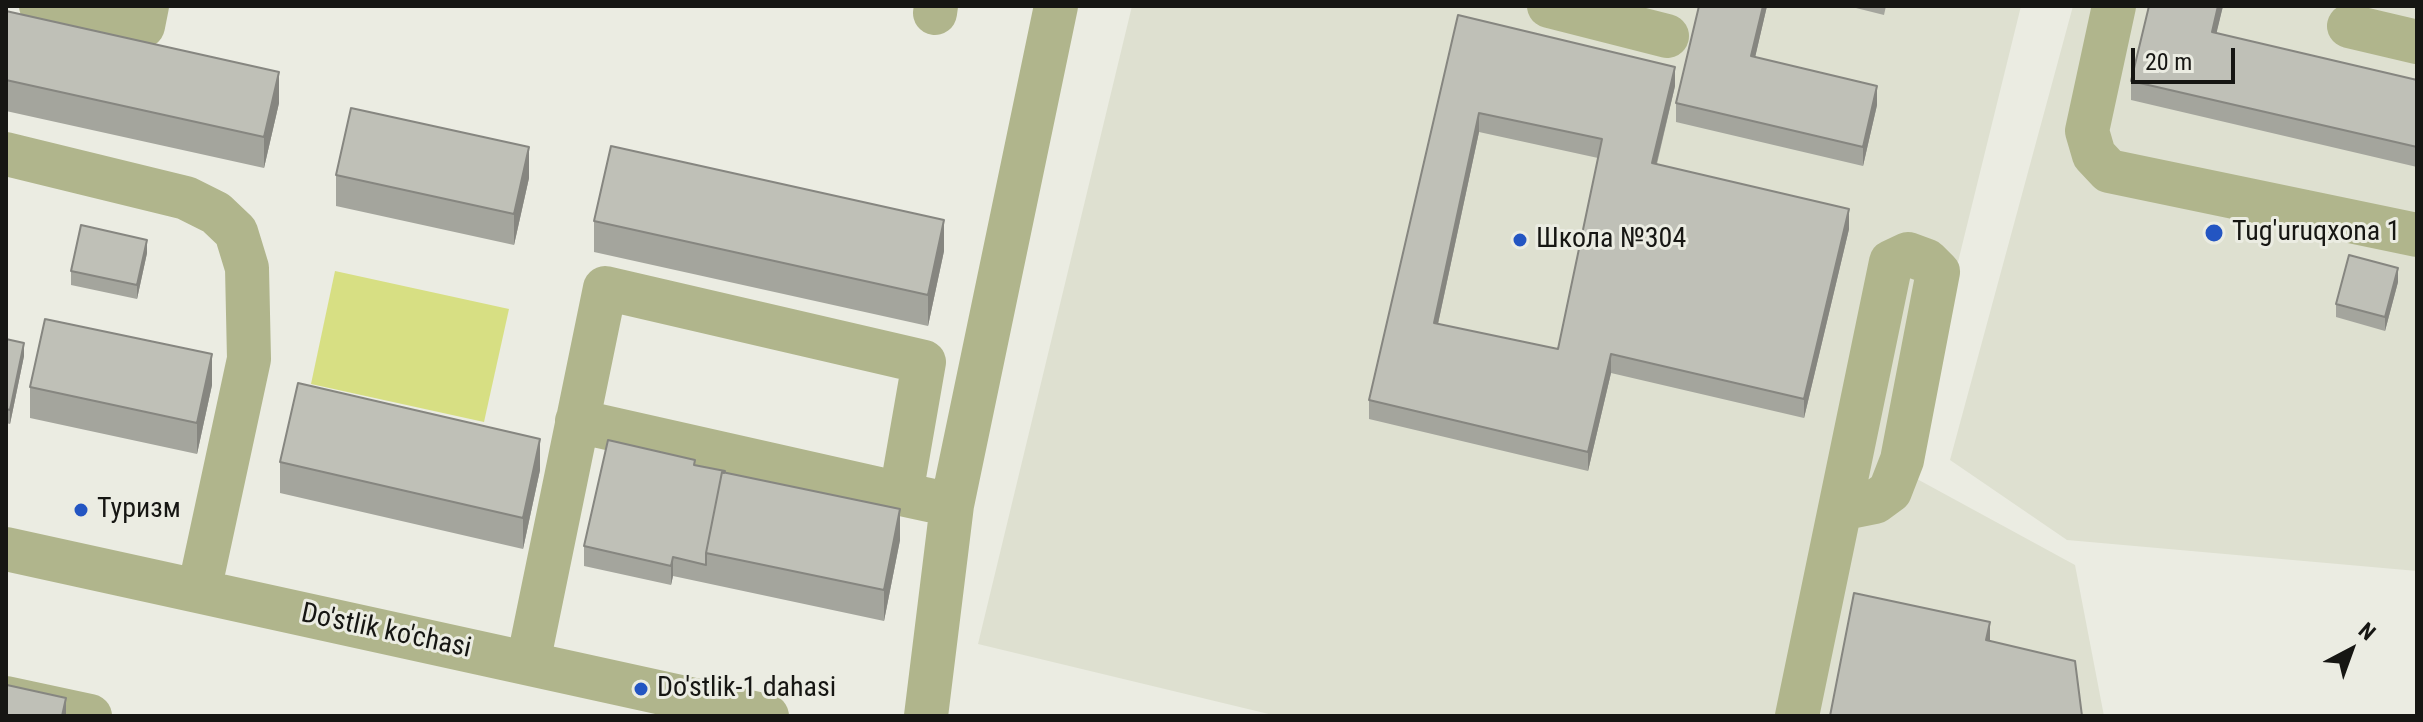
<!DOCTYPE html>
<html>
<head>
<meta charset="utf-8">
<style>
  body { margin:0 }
  #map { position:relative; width:2423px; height:722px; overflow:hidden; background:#ebece2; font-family:"Roboto Condensed",sans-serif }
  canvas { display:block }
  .frame { position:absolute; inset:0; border:8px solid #161613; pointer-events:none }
  .north { position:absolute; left:2311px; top:610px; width:80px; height:80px; -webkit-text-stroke:6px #ebece2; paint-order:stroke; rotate:41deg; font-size:22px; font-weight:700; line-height:32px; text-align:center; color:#161613 }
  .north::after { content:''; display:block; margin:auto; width:28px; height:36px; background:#161613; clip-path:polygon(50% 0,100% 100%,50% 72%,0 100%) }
  .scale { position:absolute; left:2131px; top:48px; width:104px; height:36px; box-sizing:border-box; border:4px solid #161613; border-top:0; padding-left:10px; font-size:24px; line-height:28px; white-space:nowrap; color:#161613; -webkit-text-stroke:6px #ebece2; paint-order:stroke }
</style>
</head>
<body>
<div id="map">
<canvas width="2423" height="722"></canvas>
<div class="frame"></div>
<div class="north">N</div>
<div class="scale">20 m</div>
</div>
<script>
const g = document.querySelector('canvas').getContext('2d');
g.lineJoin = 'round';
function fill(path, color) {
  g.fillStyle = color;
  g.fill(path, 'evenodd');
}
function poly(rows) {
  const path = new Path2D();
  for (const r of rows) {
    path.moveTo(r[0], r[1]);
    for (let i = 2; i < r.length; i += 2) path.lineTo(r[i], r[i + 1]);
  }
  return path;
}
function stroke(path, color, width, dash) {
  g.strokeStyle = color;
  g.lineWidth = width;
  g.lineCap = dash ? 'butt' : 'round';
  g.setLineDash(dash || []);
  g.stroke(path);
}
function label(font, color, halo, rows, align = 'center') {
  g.font = font + ' "Roboto Condensed",sans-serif';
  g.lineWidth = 6;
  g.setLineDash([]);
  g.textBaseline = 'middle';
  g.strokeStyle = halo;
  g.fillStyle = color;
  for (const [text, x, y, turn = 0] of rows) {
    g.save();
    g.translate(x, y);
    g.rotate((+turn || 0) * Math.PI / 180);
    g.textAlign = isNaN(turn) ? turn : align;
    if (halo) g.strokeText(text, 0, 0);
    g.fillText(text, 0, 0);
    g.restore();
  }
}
const built = poly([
  [1132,6,2021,6,1906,473,2075,565,2104,716,1277,716,978,644],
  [2073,6,2417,6,2417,571,2067,540,1950,460]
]);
const green = poly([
  [335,271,509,309,484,422,311,384]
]);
const minor = poly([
  [41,6,143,26,147,6],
  [1549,6,1667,36],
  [2114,6,2087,131,2094,155,2109,171,2417,235],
  [935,13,936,6],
  [2349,26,2417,42],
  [6,154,186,198,216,213,236,232,247,268,249,359,199,591],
  [577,421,901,494],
  [6,549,767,716],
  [528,663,605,288,924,362,901,494,952,505],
  [6,698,90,716],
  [926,716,952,505,1056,6],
  [1797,716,1891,262,1908,254,1927,261,1938,272,1902,460,1890,491,1875,502,1840,509]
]);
const wall = poly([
  [1767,6,1755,57,1877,105,1863,166,1676,122,1676,103],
  [1848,6,1886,6,1884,15],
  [2149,6,2223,6,2216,33,2417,80,2417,167,2131,100,2131,81],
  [6,11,279,103,264,168,6,111],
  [1458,15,1675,86,1657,164,1849,229,1804,418,1611,373,1588,471,1369,419,1369,400],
  [1479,132,1598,158,1558,349,1438,324],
  [336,175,529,178,514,245,336,206],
  [594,221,944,251,928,326,594,252],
  [147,253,137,299,71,285,71,271],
  [2398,282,2385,331,2336,317,2336,304],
  [6,339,24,356,10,424,6,423],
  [212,385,197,454,30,418,30,387],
  [280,462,540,470,523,549,280,493],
  [695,465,725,473,900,540,884,621,673,576,671,585,584,566,584,546]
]);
const shadedWall = poly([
  [1763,6,1767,6,1751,75,1751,56],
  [2218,6,2223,6,2212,52,2212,32],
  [1675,67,1675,86,1652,182,1652,163],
  [279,72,279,103,264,168,264,137],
  [1877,86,1877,105,1863,166,1863,147],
  [1479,113,1479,132,1434,342,1434,323],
  [529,147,529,178,514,245,514,214],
  [1849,209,1849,229,1804,418,1804,399],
  [944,220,944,251,928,326,928,295],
  [147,240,147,253,137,299,137,285],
  [2398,268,2398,282,2385,331,2385,317],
  [24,343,24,356,10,424,10,410],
  [212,354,212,385,197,454,197,423],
  [1611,354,1611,373,1588,471,1588,452],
  [540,439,540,470,523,549,523,518],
  [900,509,900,540,884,621,884,590],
  [673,557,673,576,671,585,671,566],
  [1990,622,1990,641,1986,640],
  [66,698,66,716,62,716]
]);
const building = poly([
  [1699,6,1763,6,1751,56,1877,86,1863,147,1676,103,1699,6],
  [2149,6,2218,6,2212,32,2417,80,2417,147,2131,81,2149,6],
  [6,11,279,72,264,137,6,80,6,11],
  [1458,15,1675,67,1652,163,1849,209,1804,399,1611,354,1588,452,1369,400,1458,15],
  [1479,113,1602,139,1558,349,1434,323,1479,113],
  [351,108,529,147,514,214,336,175,351,108],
  [611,146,944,220,928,295,594,221,611,146],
  [81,225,147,240,137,285,71,271,81,225],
  [2349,255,2398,268,2385,317,2336,304,2349,255],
  [45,319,212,354,197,423,30,387,45,319],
  [6,339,24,343,10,410,6,409,6,339],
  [298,383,540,439,523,518,280,462,298,383],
  [608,440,695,460,694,465,725,471,724,473,722,472,706,553,706,565,673,557,671,566,584,546,608,440],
  [722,472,900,509,884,590,706,553,722,472],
  [1854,593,1990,622,1986,640,2075,661,2082,716,1830,716,1854,593],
  [7,685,66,698,62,716,6,716,6,692,7,685]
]);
const markers = [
  [2214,233,10,"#2355c2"],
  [1520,240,8,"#2355c2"],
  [81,510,8,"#2355c2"],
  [641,689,8,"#2355c2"]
];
const poiNames = [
  ["Tug'uruqxona 1",2232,233],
  ["Школа №304",1536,240],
  ["Туризм",97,510],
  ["Do'stlik-1 dahasi",657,689]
];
const streetNames = [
  ["Do'stlik ko'chasi",386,632,12]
];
fill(built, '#dee0d0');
fill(green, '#d7df83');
stroke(minor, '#b0b58c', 44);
fill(wall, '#a4a59d');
fill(shadedWall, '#868680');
fill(building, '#bfc0b7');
stroke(building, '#868680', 2);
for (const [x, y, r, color] of markers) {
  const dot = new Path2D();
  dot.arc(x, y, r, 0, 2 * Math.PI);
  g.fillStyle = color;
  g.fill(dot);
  stroke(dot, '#ebece2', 3);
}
label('28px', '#161613', '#ebece2', poiNames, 'left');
label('28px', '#161613', '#ebece2', streetNames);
</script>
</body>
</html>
